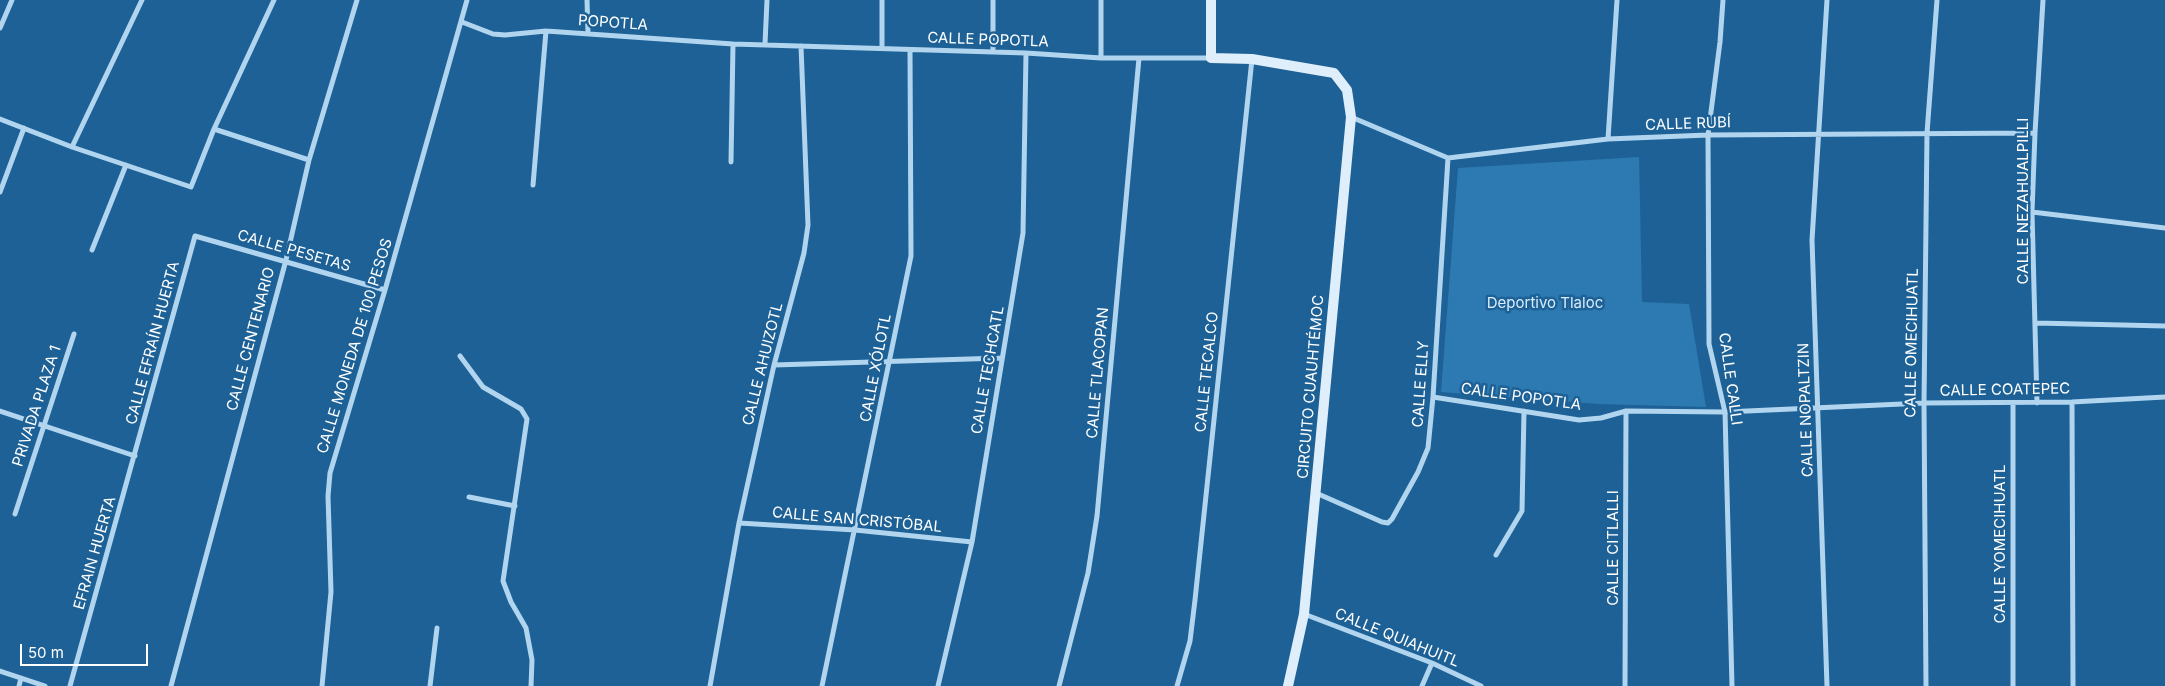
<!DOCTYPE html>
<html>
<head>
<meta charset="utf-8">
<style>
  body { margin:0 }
  #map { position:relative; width:2165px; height:686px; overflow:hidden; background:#1d6196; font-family:Inter,sans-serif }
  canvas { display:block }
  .scale { position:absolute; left:20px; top:644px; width:128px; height:22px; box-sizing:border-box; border:2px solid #fff; border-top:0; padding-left:6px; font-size:15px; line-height:18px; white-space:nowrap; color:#fff; -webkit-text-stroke:4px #1d6196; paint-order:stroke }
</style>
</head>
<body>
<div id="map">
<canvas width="2165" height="686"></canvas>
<div class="scale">50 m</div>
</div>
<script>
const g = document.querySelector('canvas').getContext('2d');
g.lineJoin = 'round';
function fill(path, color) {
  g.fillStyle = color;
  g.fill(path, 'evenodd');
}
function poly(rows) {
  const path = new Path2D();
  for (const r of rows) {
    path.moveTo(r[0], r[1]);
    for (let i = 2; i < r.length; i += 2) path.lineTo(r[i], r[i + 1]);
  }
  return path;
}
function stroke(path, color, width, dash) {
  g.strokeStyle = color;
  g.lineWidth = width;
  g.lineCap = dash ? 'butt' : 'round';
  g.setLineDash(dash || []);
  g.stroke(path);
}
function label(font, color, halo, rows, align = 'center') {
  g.font = font + ' Inter,sans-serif';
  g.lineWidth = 5;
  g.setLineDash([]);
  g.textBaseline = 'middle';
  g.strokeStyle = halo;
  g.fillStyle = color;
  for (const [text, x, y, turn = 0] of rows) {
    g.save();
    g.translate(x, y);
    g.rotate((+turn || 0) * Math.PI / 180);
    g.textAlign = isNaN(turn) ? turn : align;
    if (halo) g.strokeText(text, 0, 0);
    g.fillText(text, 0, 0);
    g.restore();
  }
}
const green = poly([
  [1639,157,1642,302,1689,304,1706,407,1599,404,1441,392,1458,168]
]);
const street = poly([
  [587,0,588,33],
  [1723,0,1720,42,1708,135,1709,344,1725,412,1732,686],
  [462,22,493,34,505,35,546,31,733,44,1026,53,1101,58,1211,58],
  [0,28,12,0],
  [765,44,767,0],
  [882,48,882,0],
  [993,52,993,0],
  [1101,58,1101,0],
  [1351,117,1448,158,1608,139,1708,135,2035,133],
  [0,119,72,147,191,187,214,129,274,0],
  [214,129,309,160],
  [1608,139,1617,0],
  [72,147,142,0],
  [731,162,733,44],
  [533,185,546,31],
  [0,192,24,128],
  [2032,212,2165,228],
  [92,250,126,165],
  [2036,323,2165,326],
  [460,356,483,387,521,409,527,419,503,581,511,602,526,628,532,660,531,686],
  [774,365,1002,358],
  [1433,397,1579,420,1601,418,1626,411,1725,412,1924,403,2072,402,2165,397],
  [2072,402,2073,686],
  [2013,403,2013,686],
  [2037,403,2032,212,2035,133,2043,0],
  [0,411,135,456],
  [1316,493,1382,522,1388,523,1392,519,1418,472,1428,448,1433,397,1448,158],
  [469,497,515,506],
  [15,514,74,334],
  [739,523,855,530,972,542],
  [1496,555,1522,511,1524,411],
  [1304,614,1432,663,1481,686],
  [0,671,45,686],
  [19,686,21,678],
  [70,686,195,236,385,290],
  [171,686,286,260,309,160,357,0],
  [322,686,331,592,328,496,330,473,385,290,467,0],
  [430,686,437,628],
  [710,686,739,523,774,365,804,253,808,225,801,46],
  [822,686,911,256,910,50],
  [938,686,972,542,1023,233,1026,53],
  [1059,686,1088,573,1097,516,1139,58],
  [1177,686,1190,641,1195,600,1252,59],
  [1422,686,1432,663],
  [1625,686,1626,411],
  [1827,686,1812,240,1827,0],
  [1926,686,1924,403,1927,133,1937,0]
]);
const secondary = poly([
  [1211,0,1211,58,1252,59,1334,73,1347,90,1351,117,1304,614,1288,686]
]);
const streetNames = [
  ["POPOTLA",613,23,4],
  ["CALLE POPOTLA",988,40,2],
  ["CALLE RUBÍ",1688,124,-2],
  ["CALLE NEZAHUALPILLI",2023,201,-90],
  ["CALLE PESETAS",294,251,16],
  ["CALLE CENTENARIO",251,339,-75],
  ["CALLE EFRAÍN HUERTA",153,343,-75],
  ["CALLE OMECIHUATL",1912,343,-89],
  ["CALLE MONEDA DE 100 PESOS",355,346,-73],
  ["CALLE AHUIZOTL",763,364,-76],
  ["CALLE XÓLOTL",876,368,-79],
  ["CALLE TECHCATL",988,370,-80],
  ["CALLE TECALCO",1207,372,-84],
  ["CALLE TLACOPAN",1098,373,-85],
  ["CALLE CALLI",1730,379,82],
  ["CALLE ELLY",1421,384,-86],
  ["CIRCUITO CUAUHTÉMOC",1311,387,-85],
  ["CALLE COATEPEC",2005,390,-1],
  ["CALLE POPOTLA",1521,397,8],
  ["PRIVADA PLAZA 1",37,406,-72],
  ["CALLE NOPALTZIN",1806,410,-92],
  ["CALLE SAN CRISTÓBAL",857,520,5],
  ["CALLE YOMECIHUATL",2000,544,-90],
  ["CALLE CITLALLI",1613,548,-90],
  ["EFRAIN HUERTA",95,553,-74],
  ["CALLE QUIAHUITL",1397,638,22]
];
const parkNames = [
  ["Deportivo Tlaloc",1545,303]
];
fill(green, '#2d7ab2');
stroke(street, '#b1d5ef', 5);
stroke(secondary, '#dfeefb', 10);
label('15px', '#fff', '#1d6196', streetNames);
label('15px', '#d8ecfb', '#1d6196', parkNames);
</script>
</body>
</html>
